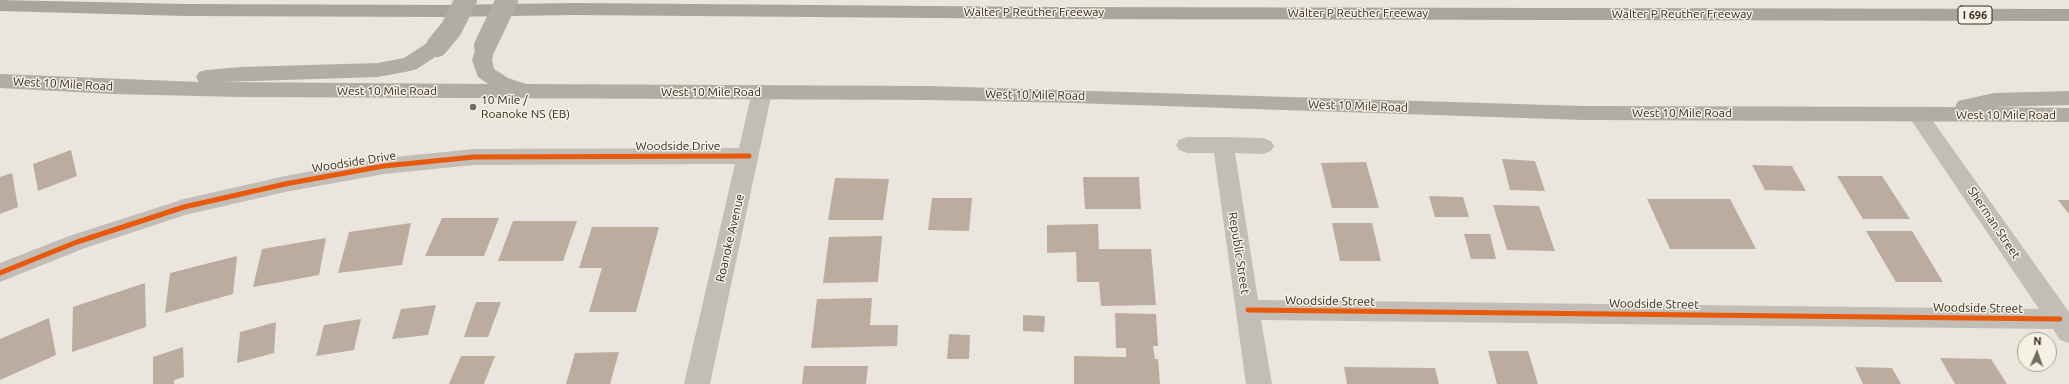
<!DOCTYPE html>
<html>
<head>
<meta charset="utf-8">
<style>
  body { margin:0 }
  #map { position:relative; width:2069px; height:384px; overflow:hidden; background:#eae6dd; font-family:Ubuntu,sans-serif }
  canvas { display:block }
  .north { position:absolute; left:2017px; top:332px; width:40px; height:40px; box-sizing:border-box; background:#f7f1e4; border:1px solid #a8a298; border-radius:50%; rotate:2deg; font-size:11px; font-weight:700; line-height:16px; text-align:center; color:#322b26 }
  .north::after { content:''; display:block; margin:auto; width:14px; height:18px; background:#726c66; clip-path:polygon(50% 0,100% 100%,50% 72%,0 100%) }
</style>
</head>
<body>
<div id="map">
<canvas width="2069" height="384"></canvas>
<div class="north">N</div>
</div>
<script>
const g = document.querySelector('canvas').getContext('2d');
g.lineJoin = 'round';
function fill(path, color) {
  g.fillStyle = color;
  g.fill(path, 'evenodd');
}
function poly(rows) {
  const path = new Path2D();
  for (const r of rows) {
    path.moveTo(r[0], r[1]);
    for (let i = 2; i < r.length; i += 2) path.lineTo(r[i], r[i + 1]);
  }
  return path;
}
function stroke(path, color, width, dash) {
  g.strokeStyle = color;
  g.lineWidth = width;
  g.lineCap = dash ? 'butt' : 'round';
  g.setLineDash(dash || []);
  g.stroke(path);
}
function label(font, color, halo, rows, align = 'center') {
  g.font = font + ' Ubuntu,sans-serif';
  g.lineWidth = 3;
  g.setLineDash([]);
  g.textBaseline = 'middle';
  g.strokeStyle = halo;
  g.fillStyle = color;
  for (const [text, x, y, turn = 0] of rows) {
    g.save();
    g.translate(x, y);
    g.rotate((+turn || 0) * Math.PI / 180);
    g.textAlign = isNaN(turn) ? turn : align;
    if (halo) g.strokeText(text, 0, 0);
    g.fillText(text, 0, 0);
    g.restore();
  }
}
const building = poly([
  [71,150,77,176,38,191,33,164],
  [1502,159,1535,161,1545,191,1510,190],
  [1366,162,1379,208,1332,208,1321,163],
  [1752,165,1792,166,1806,191,1765,190],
  [12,173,18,207,0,214,0,177],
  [1837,176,1882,176,1910,219,1863,219],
  [1083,177,1139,177,1141,209,1085,209],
  [835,178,889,179,883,220,828,220],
  [1429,196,1463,197,1469,217,1435,217],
  [932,198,972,198,969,231,928,230],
  [1647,199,1730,199,1756,249,1670,249],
  [2058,200,2069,200,2069,214],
  [1493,205,1539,206,1555,251,1507,250],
  [442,218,499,218,484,256,425,256],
  [513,221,577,221,563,261,498,261],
  [411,223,402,265,338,273,349,232],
  [1332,223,1372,223,1381,261,1340,261],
  [1098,224,1099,249,1151,249,1156,305,1101,306,1099,282,1077,282,1076,252,1047,253,1047,225],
  [592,227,659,227,636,312,589,312,602,268,579,268],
  [1866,231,1912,231,1943,282,1896,282],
  [1464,234,1490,234,1496,259,1471,259],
  [882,236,878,282,823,283,829,237],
  [326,238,319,275,253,287,262,249],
  [237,256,233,294,165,313,170,273],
  [145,283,146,327,72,352,73,307],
  [872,298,870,325,898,325,897,346,811,348,817,299],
  [476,302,501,302,488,337,464,337],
  [436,305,428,335,392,339,401,309],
  [1115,313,1156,314,1158,346,1153,346,1155,359,1158,359,1160,384,1074,384,1074,356,1126,357,1126,348,1116,348],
  [1023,315,1045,316,1044,332,1023,331],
  [49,318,56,355,0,380,0,339],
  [361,319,354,350,316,356,324,325],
  [276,322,274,353,237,363,240,332],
  [949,334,970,335,969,359,947,359],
  [183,347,184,377,174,380,174,384,153,384,153,357],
  [1488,351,1528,351,1538,384,1497,384],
  [619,352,610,384,566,384,575,353],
  [461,356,495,356,484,384,449,384],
  [1940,358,1991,359,2007,384,1955,384],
  [804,366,868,366,866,384,802,384],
  [1344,367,1435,368,1439,384,1347,384],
  [1855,367,1892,368,1901,384,1863,384]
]);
const minor = poly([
  [762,85,769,87,772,92,710,384,684,384,735,164,474,165,384,174,285,192,185,215,85,248,0,282,0,263,69,236,184,199,285,176,384,158,474,149,739,148,752,92,755,87,762,85],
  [1918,108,1925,110,2069,312,2069,343,2060,340,2053,329,1261,320,1272,384,1246,384,1214,153,1187,153,1179,150,1176,145,1179,140,1187,137,1223,137,1263,138,1271,141,1274,146,1271,151,1263,154,1235,153,1258,300,2039,309,1911,120,1908,115,1911,110,1918,108]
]);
const major = poly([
  [437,39,444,41,447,46,444,51,417,69,410,71,378,77,222,82,488,84,478,77,472,60,478,41,485,39,492,41,495,46,492,60,494,69,508,78,526,84,929,86,1583,106,1955,107,1958,101,1994,93,2069,91,2069,105,1993,107,2069,108,2069,122,1583,120,1074,103,929,100,241,97,113,94,0,88,0,74,199,82,196,77,199,72,206,70,241,67,378,63,404,58,430,41,437,39]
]);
const highway = poly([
  [0,0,186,4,444,5,574,3,1051,7,2069,9,2069,21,1051,19,574,15,444,17,186,16,0,11,0,0]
]);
const majorBridge = poly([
  [437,46,451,29,466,0],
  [485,46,507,0]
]);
const cycleway = poly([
  [0,273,77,242,184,207,285,184,384,166,474,157,749,156],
  [1248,310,2060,319]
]);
const markers = [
  [473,107,4,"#726c66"]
];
const shields = [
  [1975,15,34]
];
const shieldNames = [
  ["I 696",1975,15]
];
const streetNames = [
  ["Walter P Reuther Freeway",1034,12],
  ["Walter P Reuther Freeway",1358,13],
  ["Walter P Reuther Freeway",1682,14],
  ["West 10 Mile Road",63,84,3],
  ["West 10 Mile Road",387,91],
  ["West 10 Mile Road",711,92],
  ["West 10 Mile Road",1035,95,1],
  ["West 10 Mile Road",1358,106,2],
  ["West 10 Mile Road",1682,113],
  ["West 10 Mile Road",2006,115],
  ["Woodside Drive",678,146],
  ["Woodside Drive",354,162,-9],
  ["Sherman Street",1994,223,56],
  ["Roanoke Avenue",730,238,-77],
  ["Republic Street",1239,253,81],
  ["Woodside Street",1330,301,1],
  ["Woodside Street",1654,304,1],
  ["Woodside Street",1978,308,1]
];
const poiNames = [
  ["10 Mile /",481,100],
  ["Roanoke NS (EB)",481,114]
];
fill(building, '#bcaca0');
fill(minor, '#c2bdb7');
fill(major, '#b1aca6');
fill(highway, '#a9a49c');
stroke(majorBridge, '#b1aca6', 22);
stroke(cycleway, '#e8590c', 5);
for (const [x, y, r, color] of markers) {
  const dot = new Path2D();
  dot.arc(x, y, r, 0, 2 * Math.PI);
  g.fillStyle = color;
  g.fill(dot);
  stroke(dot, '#f7f1e4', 1.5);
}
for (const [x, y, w] of shields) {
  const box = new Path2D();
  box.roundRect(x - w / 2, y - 9, w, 18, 3);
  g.fillStyle = '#f7f1e4';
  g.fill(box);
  stroke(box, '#322b26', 1);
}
label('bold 11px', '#322b26', null, shieldNames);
label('12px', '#322b26', '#f7f1e4', streetNames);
label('12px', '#322b26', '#f7f1e4', poiNames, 'left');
</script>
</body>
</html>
